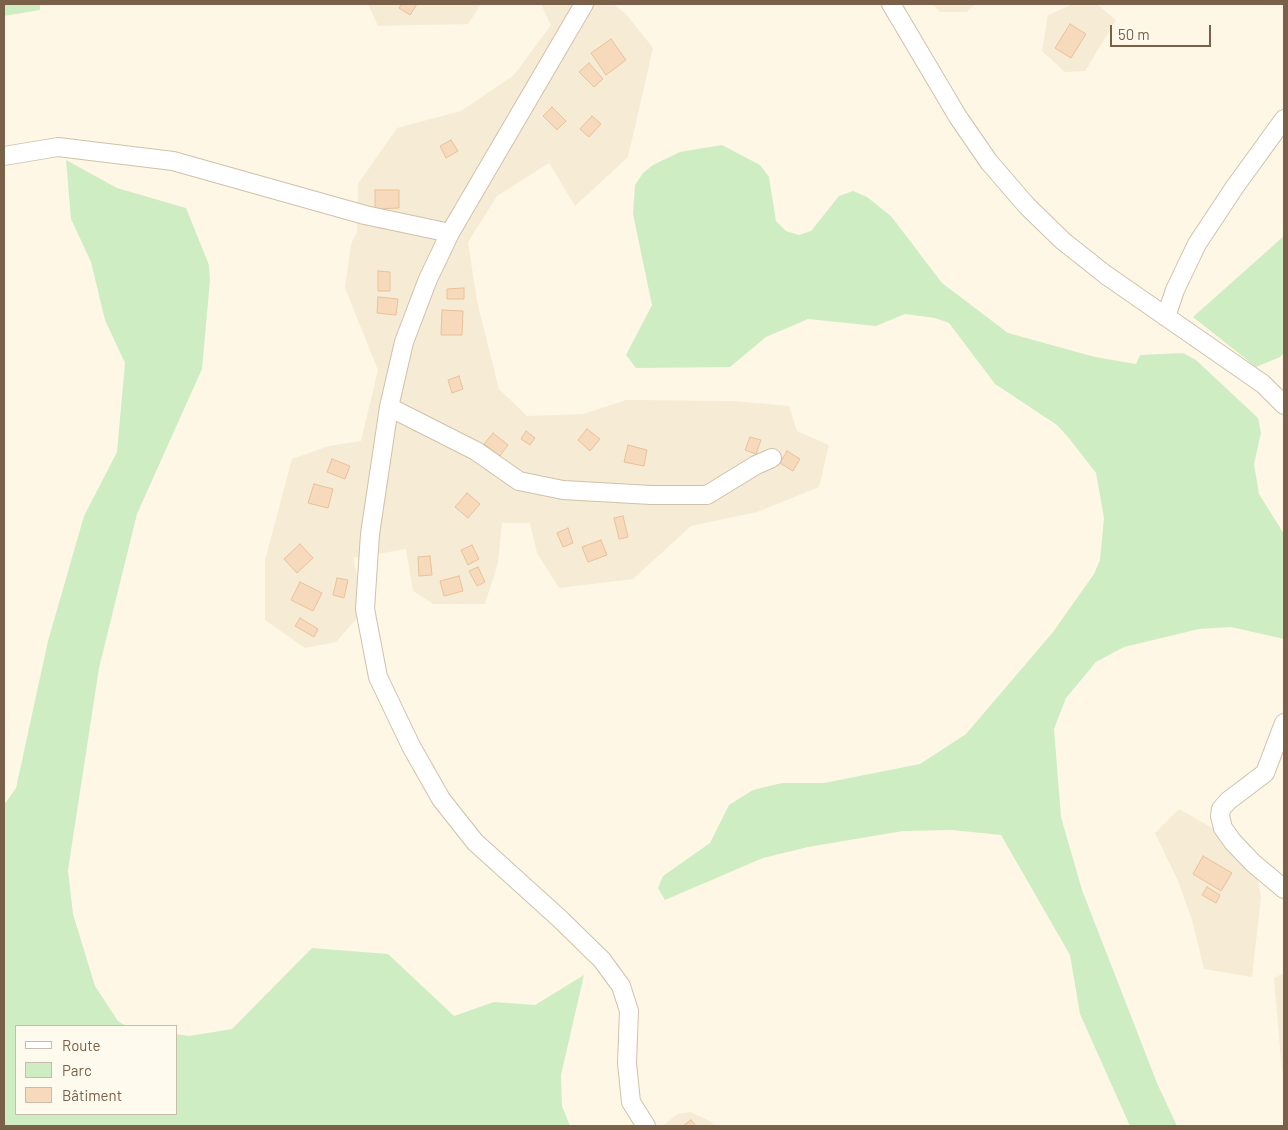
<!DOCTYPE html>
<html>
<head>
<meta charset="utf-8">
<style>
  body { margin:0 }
  #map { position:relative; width:1288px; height:1130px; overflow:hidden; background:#fef7e6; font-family:Barlow,sans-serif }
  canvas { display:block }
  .frame { position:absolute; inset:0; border:5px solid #7a6048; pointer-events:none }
  .legend { position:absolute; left:15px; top:1025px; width:162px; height:90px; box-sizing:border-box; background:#fffaee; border:1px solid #cabcac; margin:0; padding:6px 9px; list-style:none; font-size:15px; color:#7a6048 }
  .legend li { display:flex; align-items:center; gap:10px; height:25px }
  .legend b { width:25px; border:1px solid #cabcac }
  .scale { position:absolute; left:1110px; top:25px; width:101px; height:22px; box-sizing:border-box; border:2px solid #7a6048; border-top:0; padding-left:6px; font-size:15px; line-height:18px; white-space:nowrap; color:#7a6048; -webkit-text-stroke:4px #fffaee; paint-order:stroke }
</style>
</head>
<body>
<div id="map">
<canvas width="1288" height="1130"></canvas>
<div class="frame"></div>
<ul class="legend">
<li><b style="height:6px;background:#fff"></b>Route</li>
<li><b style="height:14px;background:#cfedc3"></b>Parc</li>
<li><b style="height:14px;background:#f6dabb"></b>Bâtiment</li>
</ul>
<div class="scale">50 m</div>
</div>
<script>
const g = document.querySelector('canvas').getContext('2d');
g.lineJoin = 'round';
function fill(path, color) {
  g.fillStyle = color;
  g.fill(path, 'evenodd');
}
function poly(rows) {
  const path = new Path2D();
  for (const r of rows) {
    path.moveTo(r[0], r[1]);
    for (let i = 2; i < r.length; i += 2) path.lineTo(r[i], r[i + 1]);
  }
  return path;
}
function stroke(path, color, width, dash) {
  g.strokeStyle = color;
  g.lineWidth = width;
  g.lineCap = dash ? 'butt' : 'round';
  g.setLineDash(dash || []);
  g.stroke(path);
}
const residential = poly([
  [368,4,481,4,468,24,378,26],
  [541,4,613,4,626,14,653,48,628,157,575,206,549,163,497,196,468,242,477,301,499,389,527,416,583,414,626,400,734,401,789,406,797,431,829,445,819,487,757,512,691,526,633,579,559,588,537,553,530,523,502,523,498,563,485,604,433,604,413,591,406,549,353,558,365,609,336,642,305,648,265,620,265,560,292,459,329,446,361,441,378,370,345,288,351,244,357,232,358,184,397,128,461,111,514,75,551,25],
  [932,4,975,4,967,12,940,12],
  [1073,4,1097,4,1116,20,1085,71,1065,72,1042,51,1048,15],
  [1179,809,1216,830,1254,859,1261,897,1252,977,1204,969,1192,920,1178,881,1155,833],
  [1284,973,1284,1072,1282,1072,1274,978],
  [690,1112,712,1122,713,1126,662,1126,678,1114]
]);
const green = poly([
  [4,4,40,4,40,10,4,16],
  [722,145,760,165,769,177,776,221,786,231,799,235,811,231,839,196,853,191,867,197,891,216,942,283,1008,333,1095,357,1136,364,1140,355,1183,353,1196,360,1258,418,1261,433,1254,464,1259,494,1284,534,1284,639,1231,627,1199,629,1124,647,1096,662,1066,698,1054,729,1061,817,1082,890,1157,1083,1177,1126,1130,1126,1080,1014,1070,955,1001,835,952,830,903,831,808,847,763,858,665,900,658,888,663,876,710,843,729,805,753,790,782,783,824,783,920,764,966,734,1053,632,1094,574,1100,560,1104,518,1096,473,1068,437,1057,425,995,384,949,323,935,318,905,314,876,326,808,319,766,337,730,367,636,368,626,355,652,305,633,214,635,185,643,173,653,165,680,152],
  [66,160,117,188,186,208,209,265,210,280,202,369,137,514,99,668,68,870,73,914,95,986,118,1021,126,1026,16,1026,16,1114,176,1114,176,1034,189,1036,232,1029,312,948,388,954,454,1016,494,1002,535,1005,584,975,561,1075,562,1106,570,1126,4,1126,4,805,16,788,48,641,84,516,117,452,125,363,105,320,91,262,71,219],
  [1284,236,1284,353,1280,357,1256,367,1193,317]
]);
const building = poly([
  [402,4,417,4,410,15,399,8,402,4],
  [1070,24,1086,34,1071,58,1055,48,1070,24],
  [611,39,626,60,606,75,591,53,611,39],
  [589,63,603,79,594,87,579,72,589,63],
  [552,107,566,121,557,130,543,116,552,107],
  [592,116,601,124,589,137,580,129,592,116],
  [451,140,458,151,446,158,440,146,451,140],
  [375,190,399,190,399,208,375,209,375,190],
  [378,271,390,272,390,291,378,291,378,271],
  [464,288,464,299,447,299,447,289,464,288],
  [378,297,398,299,396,315,377,313,378,297],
  [442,310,463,311,462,335,441,335,442,310],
  [459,376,463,389,452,393,448,380,459,376],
  [587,429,600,439,590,451,578,440,587,429],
  [526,431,535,438,530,445,521,439,526,431],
  [493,433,508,445,500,456,484,444,493,433],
  [750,437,761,440,756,454,745,450,750,437],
  [628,445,647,450,644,466,624,462,628,445],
  [787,451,800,459,793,471,780,463,787,451],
  [332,459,350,466,345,479,327,472,332,459],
  [314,484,333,489,328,508,308,503,314,484],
  [467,493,480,504,468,518,455,507,467,493],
  [623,516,628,537,619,539,614,518,623,516],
  [568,528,573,543,563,547,557,533,568,528],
  [601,540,607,555,588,562,582,547,601,540],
  [300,544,313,558,297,573,284,559,300,544],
  [472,545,479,559,468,565,461,550,472,545],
  [430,556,432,575,419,576,418,557,430,556],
  [478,567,485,582,477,586,469,571,478,567],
  [459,576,463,591,444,596,440,581,459,576],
  [337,578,348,580,344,598,333,595,337,578],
  [300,582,322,593,313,611,291,600,300,582],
  [300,618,318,629,314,637,295,626,300,618],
  [1203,856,1232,873,1221,891,1193,874,1203,856],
  [1207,887,1220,895,1216,903,1202,895,1207,887],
  [691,1120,696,1126,683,1126,691,1120]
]);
const minor = poly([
  [584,4,450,233,428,279,404,342,389,407,370,534,365,609,378,677,411,746,441,799,475,842,559,918,602,960,621,986,629,1011,627,1063,631,1102,646,1126],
  [891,4,958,117,989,162,1027,206,1063,241,1106,275,1263,384,1284,405],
  [4,156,58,147,173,161,365,215,450,233],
  [1166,317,1175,290,1197,244,1234,188,1284,119],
  [389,407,476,451,519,481,563,490,651,495,707,495,756,465,772,458],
  [1284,723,1265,773,1228,801,1221,809,1220,816,1223,828,1233,842,1253,863,1284,889]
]);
fill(residential, '#f6ebd4');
fill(green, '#cfedc3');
fill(building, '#f6dabb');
stroke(building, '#eac29a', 1);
stroke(minor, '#d1c0aa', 20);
stroke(minor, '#fff', 18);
</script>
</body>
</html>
